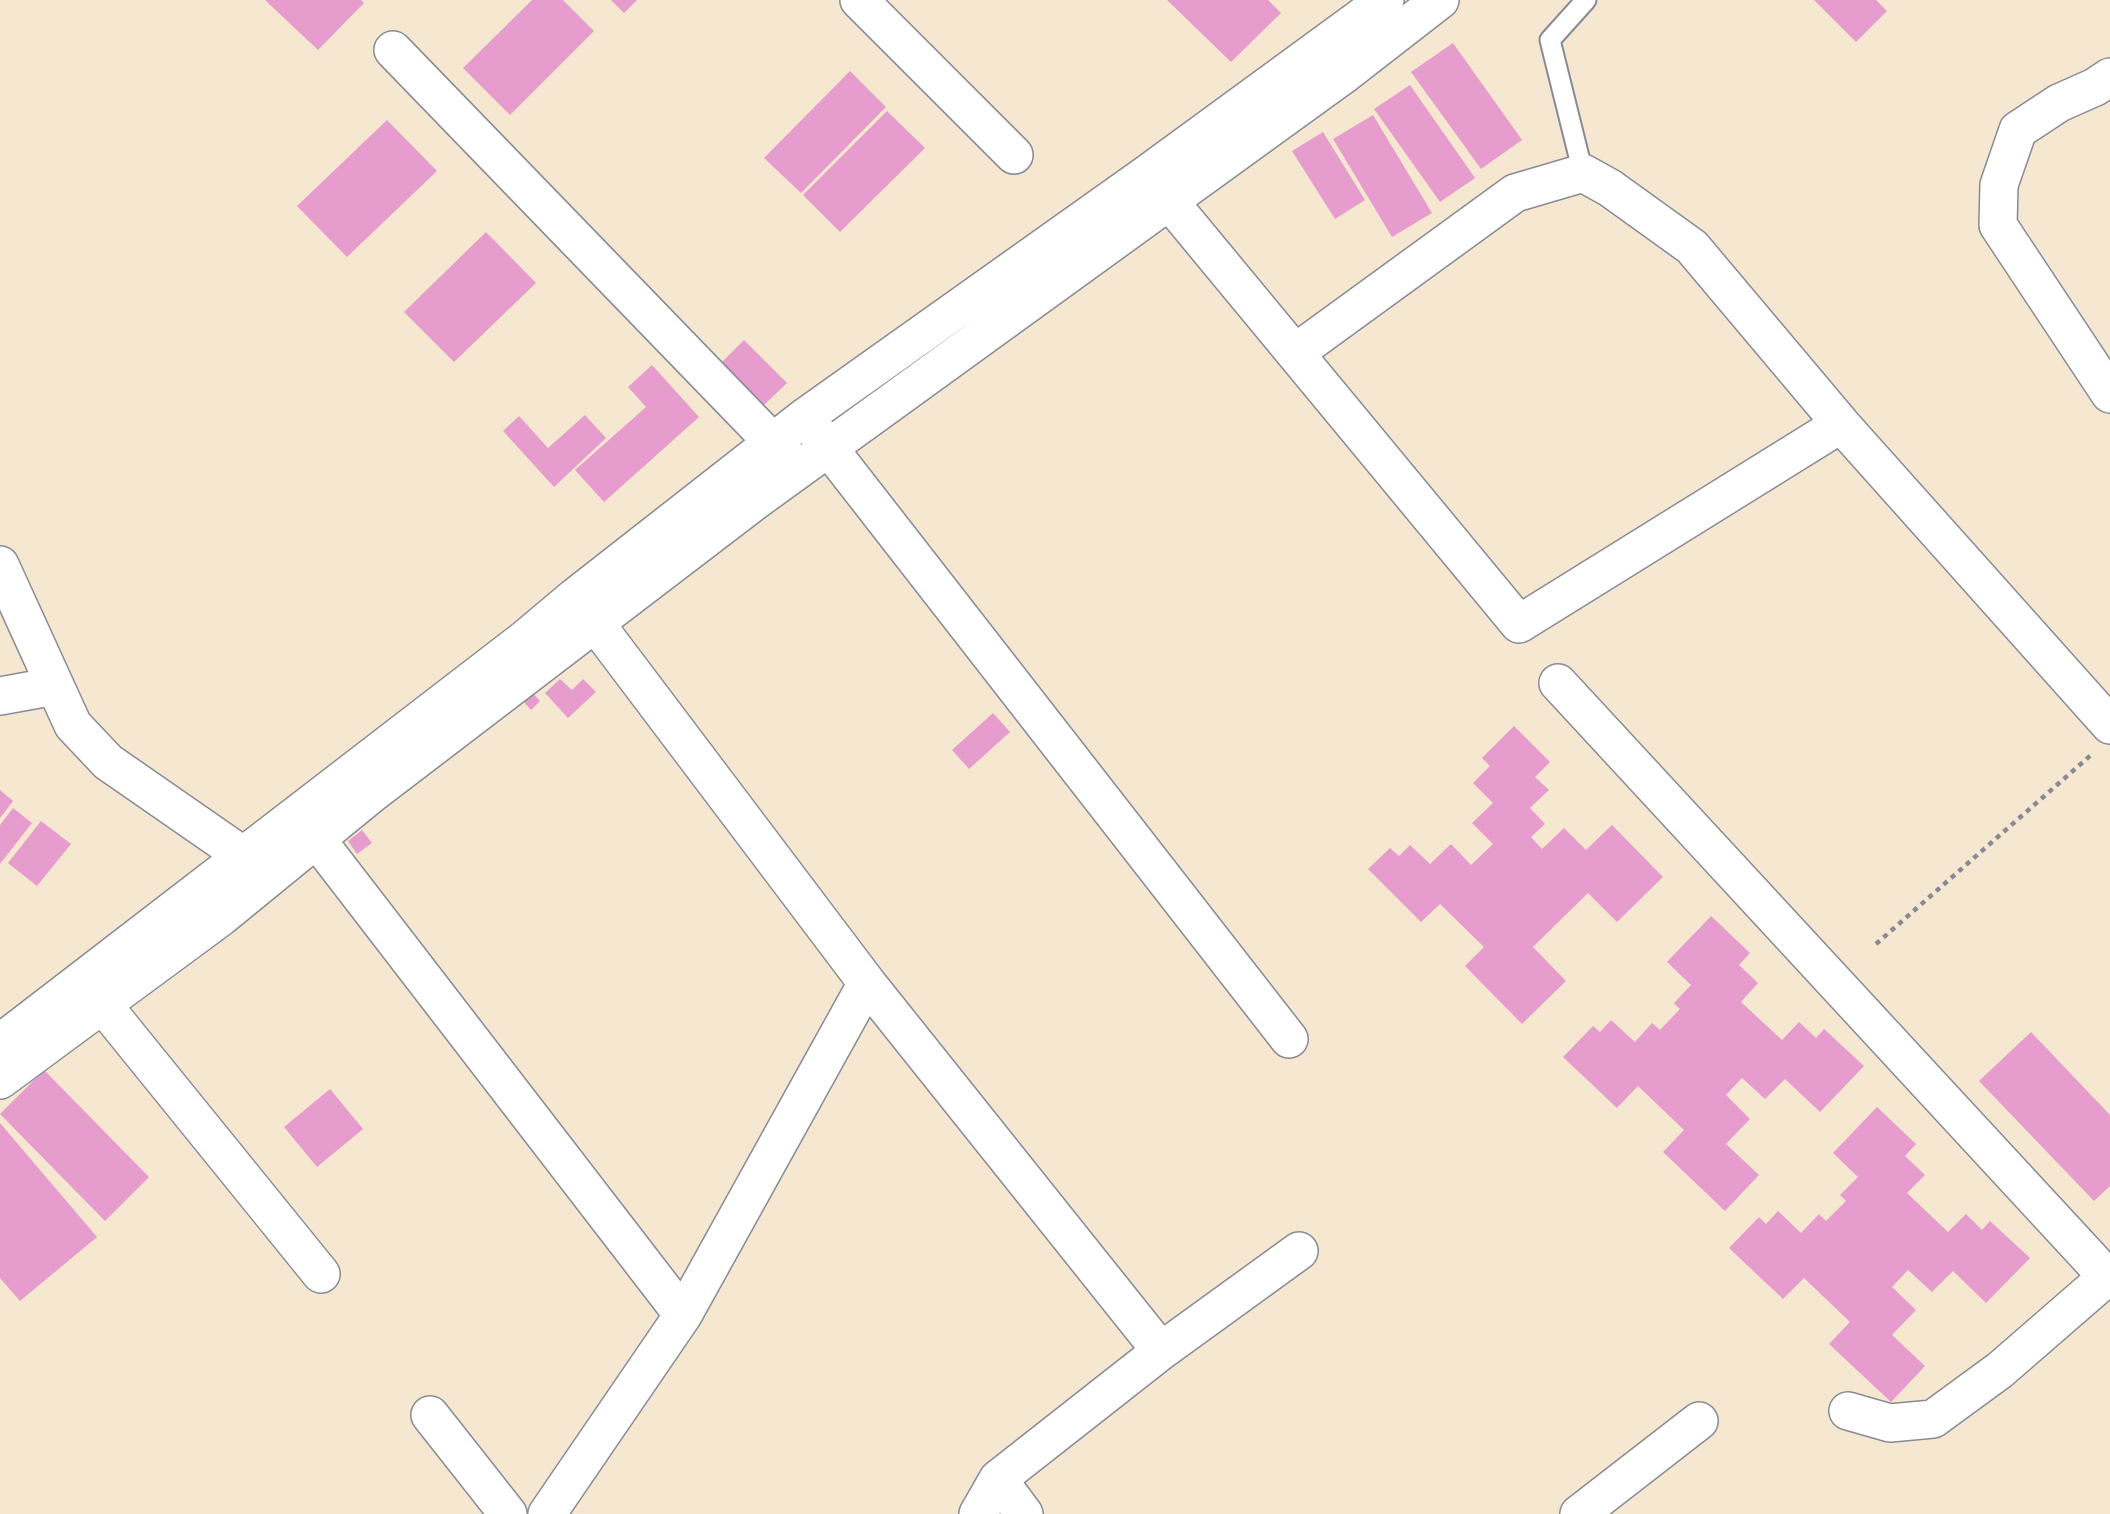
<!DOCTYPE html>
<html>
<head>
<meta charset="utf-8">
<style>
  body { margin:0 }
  canvas { display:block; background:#f5e7d0 }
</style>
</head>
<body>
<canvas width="2110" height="1514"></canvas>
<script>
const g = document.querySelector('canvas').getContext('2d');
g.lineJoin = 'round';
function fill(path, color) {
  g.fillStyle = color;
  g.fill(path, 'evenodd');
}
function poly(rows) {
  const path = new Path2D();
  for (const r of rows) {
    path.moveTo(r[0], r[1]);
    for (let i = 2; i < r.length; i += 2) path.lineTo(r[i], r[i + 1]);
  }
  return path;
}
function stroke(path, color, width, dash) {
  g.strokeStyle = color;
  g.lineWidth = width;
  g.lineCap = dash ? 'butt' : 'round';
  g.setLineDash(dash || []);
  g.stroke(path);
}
const building = poly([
  [265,0,361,0,364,3,318,50],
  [532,0,563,0,594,31,510,115,463,68],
  [611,0,637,0,624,13],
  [1167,0,1268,0,1281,13,1231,62],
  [1814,0,1876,0,1887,11,1856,42],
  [1453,43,1522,140,1481,169,1411,72],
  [850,71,886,107,801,193,764,158],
  [1410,85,1475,178,1440,202,1374,109],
  [887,111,925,148,840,232,803,195],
  [1373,115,1432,213,1392,237,1333,139],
  [387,120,437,171,347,257,297,206],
  [1323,132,1365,200,1335,219,1292,151],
  [486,232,536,283,454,362,404,312],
  [744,340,787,383,762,407,720,364],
  [652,365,699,417,604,502,575,470,646,407,628,387],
  [585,415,606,438,554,487,503,431,519,416,548,448],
  [560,679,572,690,583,679,596,692,568,718,545,693],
  [529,689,540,701,531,710,520,698],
  [993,713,1010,732,969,769,952,750],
  [1514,726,1550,762,1535,777,1549,790,1530,808,1545,824,1531,837,1542,849,1564,828,1586,850,1612,825,1663,877,1617,922,1588,893,1533,947,1566,981,1522,1024,1465,966,1484,947,1440,904,1421,922,1368,869,1390,848,1399,856,1410,845,1430,864,1451,844,1471,865,1493,844,1472,823,1493,803,1473,783,1490,766,1482,758],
  [0,790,13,801,0,818],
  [13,808,32,823,0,864,0,825],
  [41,821,71,844,37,886,8,863],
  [362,830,372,843,357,854,348,841],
  [1711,916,1750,953,1739,965,1758,983,1741,1002,1782,1040,1799,1022,1816,1038,1824,1029,1864,1066,1820,1112,1785,1079,1765,1099,1742,1078,1726,1095,1750,1119,1726,1144,1759,1175,1725,1211,1663,1152,1684,1130,1638,1086,1617,1108,1563,1057,1593,1026,1600,1032,1611,1020,1635,1042,1652,1023,1660,1030,1680,1009,1674,1003,1691,985,1667,962],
  [2031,1032,2110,1115,2110,1186,2094,1201,1979,1081],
  [44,1070,149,1177,105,1221,0,1114],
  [330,1089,363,1129,317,1167,284,1127],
  [1877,1107,1916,1144,1905,1156,1925,1175,1907,1193,1948,1232,1966,1214,1982,1230,1990,1221,2030,1258,1986,1303,1953,1271,1932,1292,1908,1270,1892,1287,1916,1310,1892,1335,1925,1366,1891,1402,1829,1344,1850,1322,1804,1278,1783,1299,1729,1248,1759,1217,1766,1224,1778,1211,1801,1233,1819,1214,1826,1221,1846,1201,1840,1195,1858,1177,1833,1153],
  [0,1123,97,1237,20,1301,0,1278]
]);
const path = poly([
  [1876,944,2091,755]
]);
const lane = poly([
  [1583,173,1550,40,1586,0]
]);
const street = poly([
  [859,0,1014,155],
  [393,50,789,459],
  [2110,77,2095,87,2059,103,2018,130,1999,185,1998,225,2110,394],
  [1155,184,1519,624,1841,424],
  [1295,353,1515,193,1583,173,1610,188,1692,247,1841,424,2110,725],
  [814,429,1289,1039],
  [0,565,73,725,108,762,245,857],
  [580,603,867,983,1161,1351],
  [1558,683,2110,1280],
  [0,696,55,686],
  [301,819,683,1315],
  [86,984,321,1274],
  [0,1043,525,639,575,597,805,417,1147,174,1385,0],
  [0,1080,221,917,374,792,755,501,1346,73,1440,0],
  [1848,1411,1890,1423,1933,1419,2000,1370,2107,1277],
  [430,1415,508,1514],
  [998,1479,1024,1514],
  [547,1514,683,1315,867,983],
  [978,1514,998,1479,1161,1351,1299,1251],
  [1579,1514,1699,1421]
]);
fill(building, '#e69dce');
stroke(lane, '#888b97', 23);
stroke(street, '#888b97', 40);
stroke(path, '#888b97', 4.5, [5, 5]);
stroke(lane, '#fff', 19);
stroke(street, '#fff', 37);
</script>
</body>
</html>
